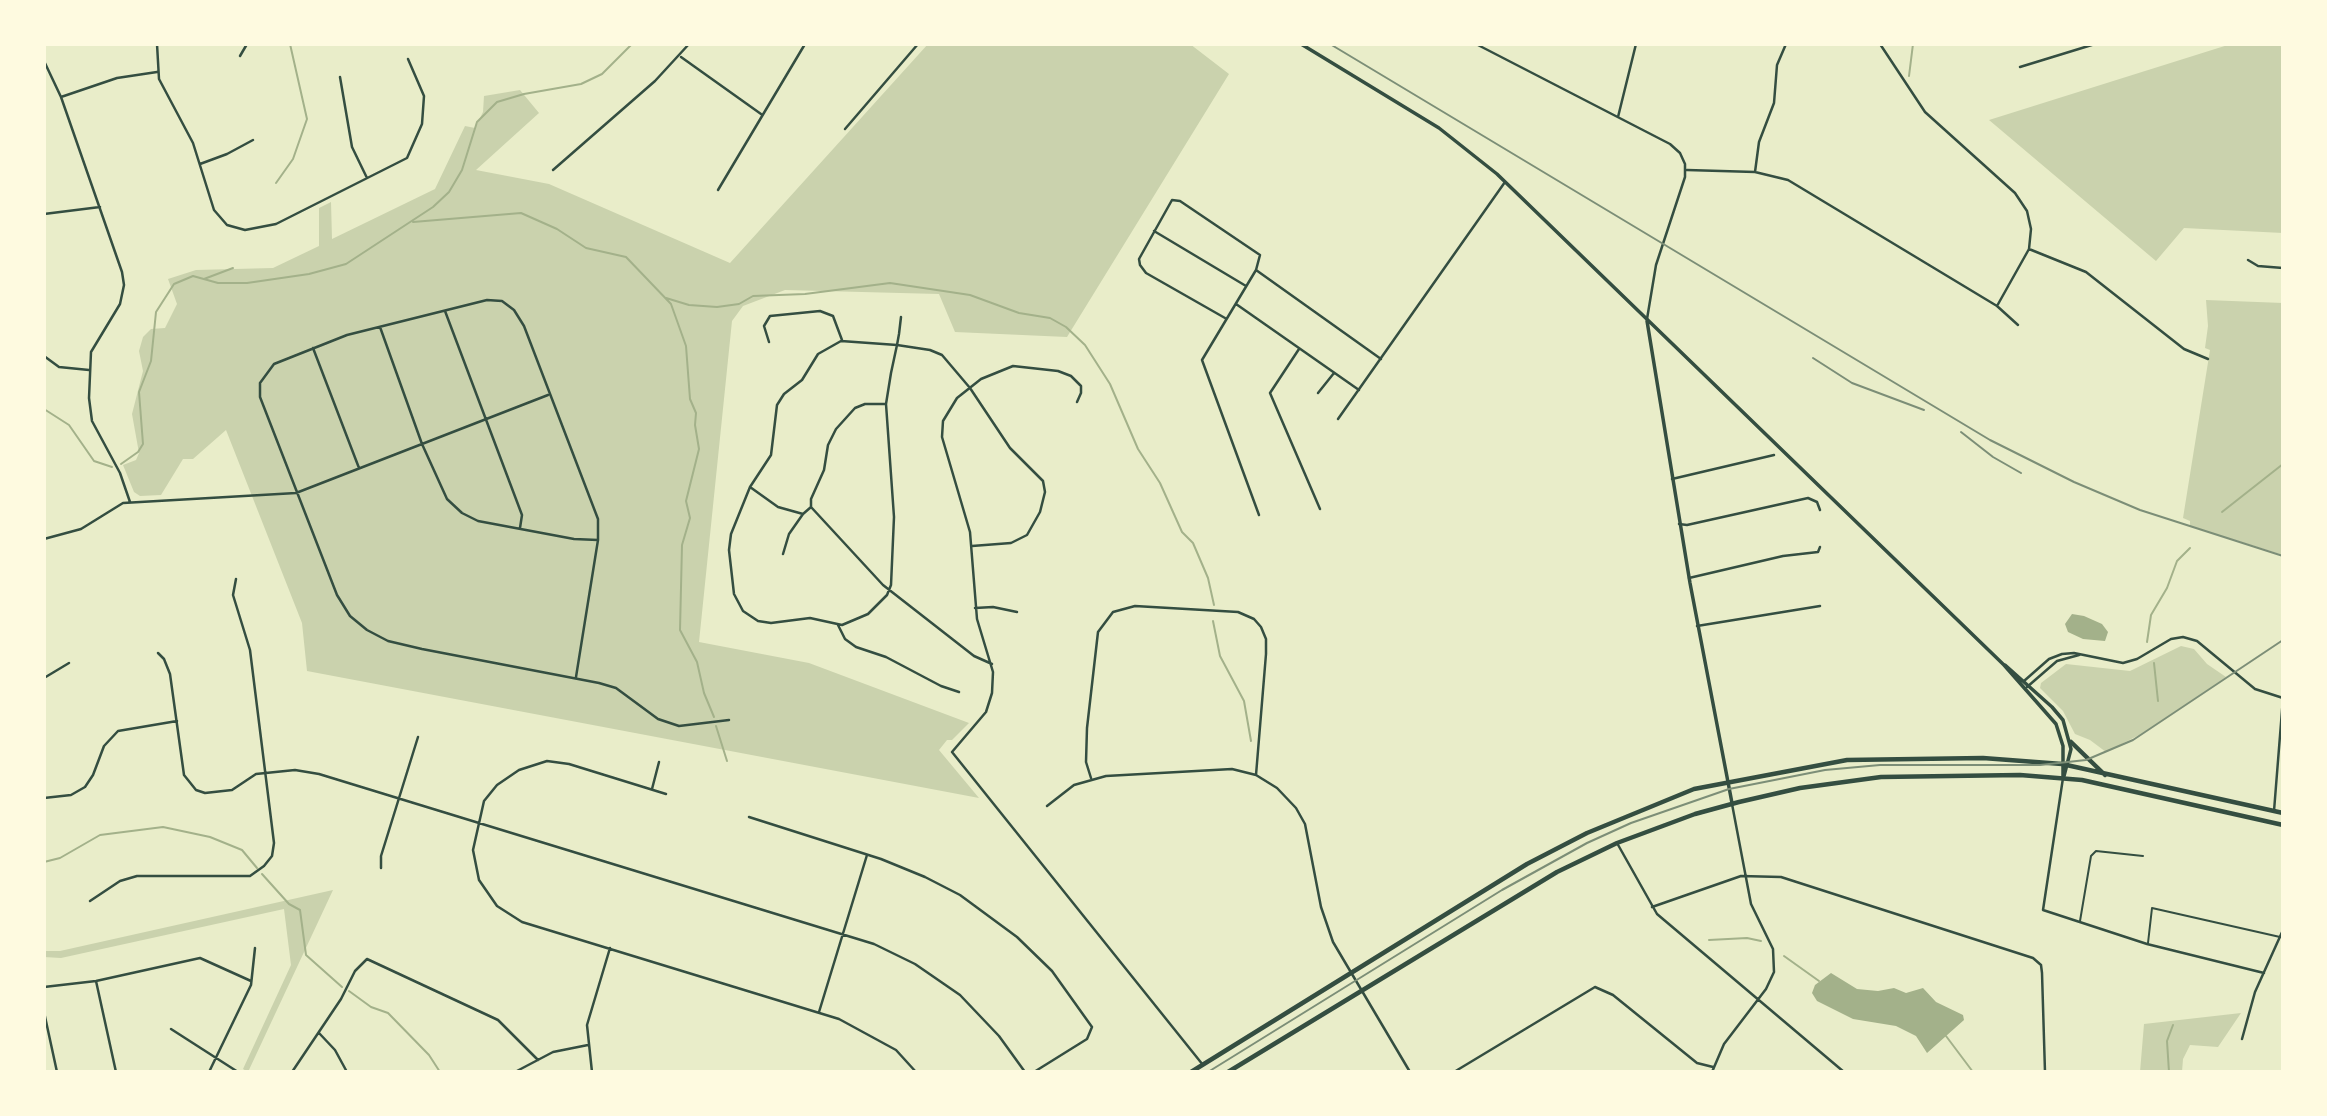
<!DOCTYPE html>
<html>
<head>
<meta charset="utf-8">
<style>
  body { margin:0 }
  #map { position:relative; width:2327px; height:1116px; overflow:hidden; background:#e9edc9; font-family:"Space Grotesk",sans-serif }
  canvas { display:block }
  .frame { position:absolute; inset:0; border:46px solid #fefae0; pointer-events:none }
</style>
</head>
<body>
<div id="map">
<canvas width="2327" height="1116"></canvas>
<div class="frame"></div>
</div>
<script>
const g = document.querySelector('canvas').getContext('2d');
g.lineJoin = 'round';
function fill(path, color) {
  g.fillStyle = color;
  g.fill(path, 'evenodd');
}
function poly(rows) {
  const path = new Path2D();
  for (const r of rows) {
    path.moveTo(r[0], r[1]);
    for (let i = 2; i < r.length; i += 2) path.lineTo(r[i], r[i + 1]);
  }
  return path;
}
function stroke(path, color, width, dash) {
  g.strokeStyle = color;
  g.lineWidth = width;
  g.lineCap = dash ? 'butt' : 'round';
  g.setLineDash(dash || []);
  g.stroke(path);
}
const green = poly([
  [928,44,1190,44,1229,74,1067,337,955,332,939,294,785,290,743,306,732,321,699,642,809,663,969,723,952,740,947,740,939,750,979,798,307,671,302,623,226,430,193,459,183,459,161,495,140,496,134,492,123,465,136,460,139,453,132,414,143,371,139,351,143,337,151,329,165,328,177,304,168,279,196,270,273,268,319,246,319,208,331,202,332,239,435,189,465,126,475,128,483,112,484,96,520,90,539,113,476,170,549,184,730,263],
  [2231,44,2283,44,2283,233,2184,228,2156,261,1989,120],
  [2206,300,2283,303,2283,555,2190,526,2190,521,2183,518,2210,350,2205,348,2208,326],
  [2181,646,2194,649,2207,664,2226,677,2139,735,2106,752,2090,740,2075,734,2063,711,2040,688,2041,683,2066,664,2130,671],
  [333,890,248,1072,243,1069,291,965,284,909,61,958,44,957,44,951,60,951],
  [2241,1013,2218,1047,2190,1045,2183,1059,2182,1072,2140,1072,2144,1024]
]);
const water = poly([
  [2072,614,2084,616,2102,624,2108,632,2105,641,2083,639,2068,632,2065,624],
  [1831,973,1857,989,1878,991,1894,988,1906,993,1923,988,1936,1002,1963,1015,1964,1020,1927,1053,1916,1036,1896,1026,1853,1019,1817,1001,1812,993,1815,985]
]);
const stream = poly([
  [1909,76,1913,44],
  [276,183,293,159,307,119,290,44],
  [413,222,521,213,557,229,586,248,626,257,671,304,686,346,690,399,696,413,695,425,699,449,686,501,690,518,682,545,680,630,697,662,704,693,714,717],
  [204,279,233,268],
  [666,298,689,305,717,307,739,304,753,296,805,294,890,283,970,295,1019,313,1050,318,1066,327,1085,345,1110,384,1138,449,1160,483,1182,532,1193,543,1208,578,1214,605],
  [44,409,69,425,94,461,112,467],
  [121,464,138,452,143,444,139,392,151,361,156,312,174,284,193,276,218,283,247,283,309,274,346,264,433,207,449,192,462,170,477,122,497,102,524,94,581,84,602,74,632,44],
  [2222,512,2283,464],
  [1213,621,1220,656,1244,701,1251,741],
  [2147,642,2151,615,2167,588,2177,561,2190,548],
  [2154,663,2158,701],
  [716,726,727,761],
  [44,862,60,858,100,835,163,827,210,837,242,850,257,868],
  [262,874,289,904,300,910,306,955,342,987],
  [1709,940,1747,938,1761,941],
  [1784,956,1819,981],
  [349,991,371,1007,388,1013,429,1055,440,1072],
  [1946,1036,1973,1072],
  [2169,1072,2167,1041,2173,1025]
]);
const service = poly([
  [2080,921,2091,856,2096,851,2143,856],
  [2148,943,2152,908,2280,937]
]);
const minor = poly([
  [157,44,159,79,193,143,214,210,227,225,245,230,276,224,407,158,422,124,424,96,408,59],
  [1476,44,1670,144,1680,153,1685,164,1685,177,1656,265,1647,319],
  [1880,44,1925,112,2015,193,2027,211,2031,229,2029,249,1997,306],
  [240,56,247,44],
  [681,57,761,114],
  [44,61,61,97,122,272,124,285,120,304,91,352,89,398,92,421,120,473,130,502],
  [2020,67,2095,44],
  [340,77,352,147,367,178],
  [61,97,117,78,157,72],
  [1618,117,1636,44],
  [845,129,918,44],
  [200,164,227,154,253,140],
  [553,170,655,81,689,44],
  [1687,170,1755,172,1788,180,1997,306,2018,325],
  [1755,172,1759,142,1774,103,1777,65,1786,44],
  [718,190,805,44],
  [44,214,100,207],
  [1154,231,1246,286],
  [2029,249,2086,272,2184,349,2208,359],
  [2248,260,2258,266,2283,268],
  [1256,270,1381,359],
  [1236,304,1359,390],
  [445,311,522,515,520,528],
  [901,317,899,334,897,345,891,373,886,404,894,517,891,585,887,595,868,614,842,625,810,618,771,623,758,621,743,611,734,594,729,550,731,534,750,487,771,455,777,405,784,394,802,380,818,354,841,341,897,345,930,350,942,355,970,388,1010,448,1043,481,1045,492,1040,512,1027,535,1011,543,972,546],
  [1225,318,1146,273,1140,265,1139,259,1172,200,1180,201,1260,255,1256,270,1202,360,1259,515],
  [380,327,422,444,447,499,462,513,478,521,574,539,598,540],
  [769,342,764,326,770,316,820,311,833,316,842,340],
  [313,348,359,468],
  [1299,349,1270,393,1320,509],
  [44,356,59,367,89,370],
  [1318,393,1334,373],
  [1077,402,1081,393,1081,386,1071,376,1058,371,1013,366,981,379,957,398,943,421,942,437,970,532,977,619,993,672,992,693,986,712,952,752,1203,1065],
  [1338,419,1505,182],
  [1672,479,1774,455],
  [750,487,778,507,803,514],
  [811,507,883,585,974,656,992,664],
  [811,507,811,499,824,470,828,445,836,429,855,408,865,404,886,404],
  [1679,524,1687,525,1808,498,1817,502,1820,510],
  [44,539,81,529,123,503,296,493,548,395],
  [783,554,789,534,803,514,811,507],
  [1689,578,1783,556,1818,552,1820,547],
  [975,608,993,607,1017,612],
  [838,625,845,639,856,647,886,657,941,686,959,692],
  [1697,626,1820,606],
  [158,653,164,659,170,674,184,775,196,790,205,793,232,790,256,774,295,770,319,774,874,944,915,964,960,995,999,1036,1025,1072],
  [576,677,598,540,598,519,524,326,514,310,502,301,487,300,347,335,274,364,260,383,260,397,337,595,350,616,367,630,388,641,422,649,599,683,616,688,658,719,679,726,729,720],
  [44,678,69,663],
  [2024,681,2049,659,2062,654,2074,653,2123,663,2137,659,2171,639,2183,637,2197,641,2255,689,2283,698,2274,811],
  [2027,687,2057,661,2079,655],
  [1091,778,1086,762,1087,728,1098,632,1113,612,1135,606,1238,612,1254,619,1261,627,1266,639,1266,654,1256,775],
  [2063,778,2043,910,2147,944,2264,973],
  [652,789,659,762],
  [666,794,569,764,547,761,519,770,497,785,484,801,473,850,479,880,497,906,522,922,839,1019,896,1050,916,1072],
  [44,798,71,795,85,787,93,775,104,746,118,731,177,721],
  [1047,806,1074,785,1106,776,1232,769,1256,775,1277,788,1296,808,1305,824,1321,907,1333,942,1410,1072],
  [749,817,881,859,925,877,960,895,1017,937,1052,971,1092,1027,1087,1039,1034,1072],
  [1617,843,1657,914,1844,1072],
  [381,868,381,856,418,737],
  [90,901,120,881,137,876,250,876,264,866,272,856,274,843,250,650,233,595,236,579],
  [1652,907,1741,876,1781,877,2033,958,2041,965,2042,973,2045,1072],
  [96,981,116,1072],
  [44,987,96,981,200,958,251,981],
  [44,1012,57,1072],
  [819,1012,867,855],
  [171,1029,238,1072],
  [319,1033,335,1050,347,1072],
  [2242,1039,2255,992,2283,930],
  [209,1072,251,985,255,948],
  [292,1072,341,999,355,971,367,959,498,1020,538,1060],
  [515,1072,553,1052,588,1045],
  [592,1072,587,1025,610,948],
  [1454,1072,1595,987,1613,995,1697,1063,1713,1067],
  [1712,1072,1724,1044,1766,989,1774,972,1773,949,1751,904,1732,804]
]);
const tertiary = poly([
  [1301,44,1439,128,1497,174,2004,665,2056,724,2063,746,2063,778],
  [1647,321,1690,583,1732,803],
  [2005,665,2052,707,2063,720,2071,749,2064,776]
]);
const primary = poly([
  [2071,742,2105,775],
  [1191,1072,1527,864,1587,833,1694,789,1847,760,1983,758,2062,764,2283,813],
  [1228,1072,1557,872,1617,843,1695,814,1739,802,1800,788,1881,777,2020,775,2082,780,2283,825]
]);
const tram = poly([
  [1208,1072,1502,890,1587,843,1631,823,1729,789,1825,770,1880,765,2040,765,2086,760,2133,740,2283,640]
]);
const rail = poly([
  [1330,44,1990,440,2074,482,2140,510,2283,556],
  [1813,358,1852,383,1924,410],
  [1961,432,1993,457,2021,473]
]);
fill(green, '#cad2ad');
fill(water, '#a3b18a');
stroke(stream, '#a3b18a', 2);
stroke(service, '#344e41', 2);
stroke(minor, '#344e41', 2.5);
stroke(tertiary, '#344e41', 3.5);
stroke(primary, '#344e41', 4.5);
stroke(tram, '#7c8e77', 2);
stroke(rail, '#7c8e77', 2);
</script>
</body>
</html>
